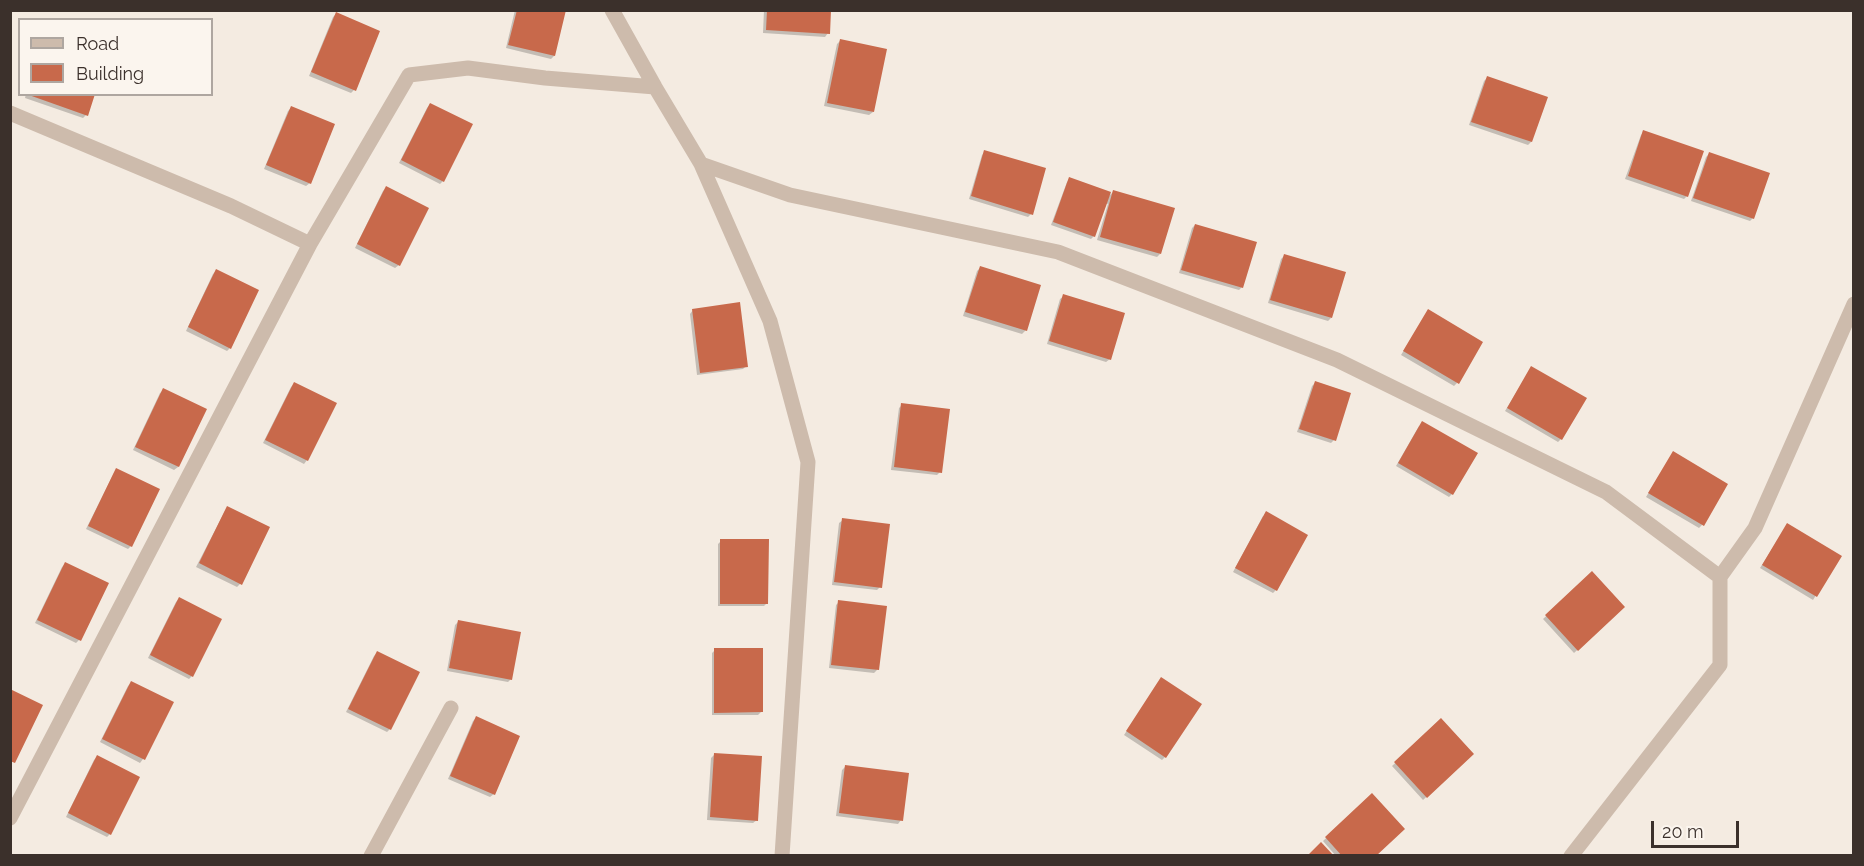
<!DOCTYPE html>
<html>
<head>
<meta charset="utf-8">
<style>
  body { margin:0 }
  #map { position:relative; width:1864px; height:866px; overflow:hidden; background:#f4ebe1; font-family:Raleway,sans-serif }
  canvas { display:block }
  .frame { position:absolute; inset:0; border:12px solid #3b302b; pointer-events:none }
  .legend { position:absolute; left:18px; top:18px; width:195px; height:78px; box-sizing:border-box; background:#fbf5ee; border:2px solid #aea6a0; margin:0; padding:8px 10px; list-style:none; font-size:18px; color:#3b302b }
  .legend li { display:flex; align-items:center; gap:12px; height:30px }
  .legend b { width:30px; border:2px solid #aea6a0 }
  .scale { position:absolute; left:1651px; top:821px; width:88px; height:27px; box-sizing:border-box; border:3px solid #3b302b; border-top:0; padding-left:8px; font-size:18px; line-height:21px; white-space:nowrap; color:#3b302b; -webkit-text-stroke:4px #fbf5ee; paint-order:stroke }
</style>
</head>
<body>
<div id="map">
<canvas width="1864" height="866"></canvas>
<div class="frame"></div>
<ul class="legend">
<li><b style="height:8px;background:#cdbbac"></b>Road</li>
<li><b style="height:16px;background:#c8694b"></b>Building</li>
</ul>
<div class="scale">20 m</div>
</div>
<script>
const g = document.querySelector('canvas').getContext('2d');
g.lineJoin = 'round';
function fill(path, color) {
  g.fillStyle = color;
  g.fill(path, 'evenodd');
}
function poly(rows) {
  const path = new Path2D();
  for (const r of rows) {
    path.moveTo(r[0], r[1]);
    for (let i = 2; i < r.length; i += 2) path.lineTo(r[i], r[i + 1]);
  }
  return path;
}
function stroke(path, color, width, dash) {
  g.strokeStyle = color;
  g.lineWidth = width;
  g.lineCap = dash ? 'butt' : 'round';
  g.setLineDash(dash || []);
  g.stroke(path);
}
const shadow = poly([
  [515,10,565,10,554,56,551,59,506,48],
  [764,10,830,10,828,33,825,37,763,33],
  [336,14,354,90,351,93,309,76,333,17],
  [840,41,873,112,869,115,824,106,837,44],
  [1487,78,1546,98,1531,142,1528,145,1469,125,1484,81],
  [26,94,93,94,86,115,83,118,25,98],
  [430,104,443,181,440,184,399,163,427,108],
  [291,108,310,183,306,186,264,169,288,111],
  [1644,132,1687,196,1684,199,1625,179,1641,135],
  [985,152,1031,214,1028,217,969,199,982,155],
  [1709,154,1753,218,1750,221,1691,201,1706,157],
  [1070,179,1107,198,1113,192,1160,254,1157,257,1097,240,1108,204,1105,203,1094,236,1091,239,1051,225,1067,182],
  [386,188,399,265,395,268,355,248,383,191],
  [1195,225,1242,287,1239,290,1179,273,1192,228],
  [1284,256,1331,318,1328,321,1268,303,1281,259],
  [980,268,1026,330,1022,334,963,316,977,271],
  [216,271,230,348,227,351,186,331,213,274],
  [1064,296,1110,359,1106,362,1047,344,1060,299],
  [693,310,746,366,743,369,697,375,690,314],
  [1428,311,1457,383,1454,386,1401,355],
  [1531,368,1561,439,1558,442,1505,411],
  [1315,383,1334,440,1331,443,1297,432,1312,386],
  [294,384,307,460,304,464,263,443,291,387],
  [164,390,205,410,178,467,174,470,133,450,160,393],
  [902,405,940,472,937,475,891,470,899,408],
  [1419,426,1452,494,1449,497,1396,466],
  [1673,453,1702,525,1699,528,1646,497],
  [117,469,131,546,128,549,86,529,114,473],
  [228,507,268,528,240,584,237,587,196,567,225,511],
  [1263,516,1276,590,1273,593,1233,572],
  [843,520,880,587,877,590,832,585,839,523],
  [1787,525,1840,556,1813,600,1760,568],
  [721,541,767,603,764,606,718,606,718,544],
  [65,564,79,640,76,643,35,623,62,567],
  [1592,573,1623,607,1574,653,1543,619],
  [179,599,192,676,189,679,148,658,176,602],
  [839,602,877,670,874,673,829,668,836,605],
  [458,622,511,679,508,682,447,671,455,625],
  [715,650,761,712,758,715,712,715,712,653],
  [377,653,418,673,390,729,387,732,346,712,374,656],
  [1159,682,1165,757,1162,760,1124,735],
  [131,683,172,703,143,759,140,763,100,742,128,686],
  [476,718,494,794,490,797,448,779,473,721],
  [1441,720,1472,754,1423,800,1392,766],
  [715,754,757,820,753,823,707,820,711,758],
  [97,757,110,834,107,837,66,817,94,760],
  [845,767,901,820,898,824,836,816,842,770],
  [1372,795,1374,856,1336,856,1323,841]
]);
const building = poly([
  [517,10,566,10,555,56,508,45],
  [767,10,831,10,830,34,766,30],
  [336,12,380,31,356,91,311,72],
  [840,39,887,49,874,112,827,103],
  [1487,76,1548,97,1532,142,1471,122],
  [26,94,95,94,88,116],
  [430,103,473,124,444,182,401,160],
  [291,106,335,124,311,184,266,165],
  [1643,130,1704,151,1688,197,1628,176],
  [984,150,1046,168,1033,215,971,196],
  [1709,152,1770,173,1754,219,1693,198],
  [1069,177,1111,192,1095,237,1053,222],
  [386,186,429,208,400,266,357,244],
  [1113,190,1175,208,1161,254,1100,237],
  [1195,224,1257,242,1243,288,1181,270],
  [1284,254,1346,272,1332,318,1270,300],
  [980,266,1041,285,1027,331,965,312],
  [216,269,259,290,231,349,188,327],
  [1063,294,1125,313,1111,360,1049,341],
  [740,302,748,367,700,373,692,309],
  [1428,309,1483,342,1459,384,1403,351],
  [1531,366,1587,398,1562,440,1507,408],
  [1315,381,1351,393,1336,441,1299,429],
  [294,382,337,403,308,461,265,440],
  [163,388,207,409,179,467,135,447],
  [901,403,950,409,942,473,894,467],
  [1422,421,1478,453,1453,495,1398,463],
  [1673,451,1728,484,1704,526,1648,493],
  [116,468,160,489,132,547,88,526],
  [227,506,270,527,242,585,199,563],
  [1266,511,1308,535,1277,591,1235,568],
  [842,518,890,524,882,588,834,582],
  [1787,523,1842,556,1817,597,1762,565],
  [720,539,769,539,768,604,720,604],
  [65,562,109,583,81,641,37,620],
  [1592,571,1625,607,1578,651,1545,615],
  [179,597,222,619,193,677,150,655],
  [838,600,887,606,879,670,831,665],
  [458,620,521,632,512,680,449,668],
  [714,648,763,648,763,712,714,713],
  [377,651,420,672,391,730,348,709],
  [1161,677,1202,704,1166,758,1126,731],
  [131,681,174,702,145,760,102,739],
  [10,689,43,705,15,763,10,761],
  [476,716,520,736,495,795,450,776],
  [1441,718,1474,754,1427,798,1394,762],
  [714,753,762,756,758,821,710,817],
  [97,755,140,777,111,835,68,813],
  [845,765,909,773,903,821,839,813],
  [1372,793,1405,829,1376,856,1342,856,1325,837],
  [1321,842,1334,856,1307,856]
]);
const minor = poly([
  [612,10,655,87,701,164,770,321,808,462,782,856],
  [10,113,231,206,310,244],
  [701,164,790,195,1058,252,1337,360,1606,492,1720,577],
  [10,818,310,244,409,75,468,68,545,78,655,87],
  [371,856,451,708],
  [1571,856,1720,665,1720,577,1755,528,1854,304]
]);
fill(shadow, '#0003');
fill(building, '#c8694b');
stroke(minor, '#cdbbac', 15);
</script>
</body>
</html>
